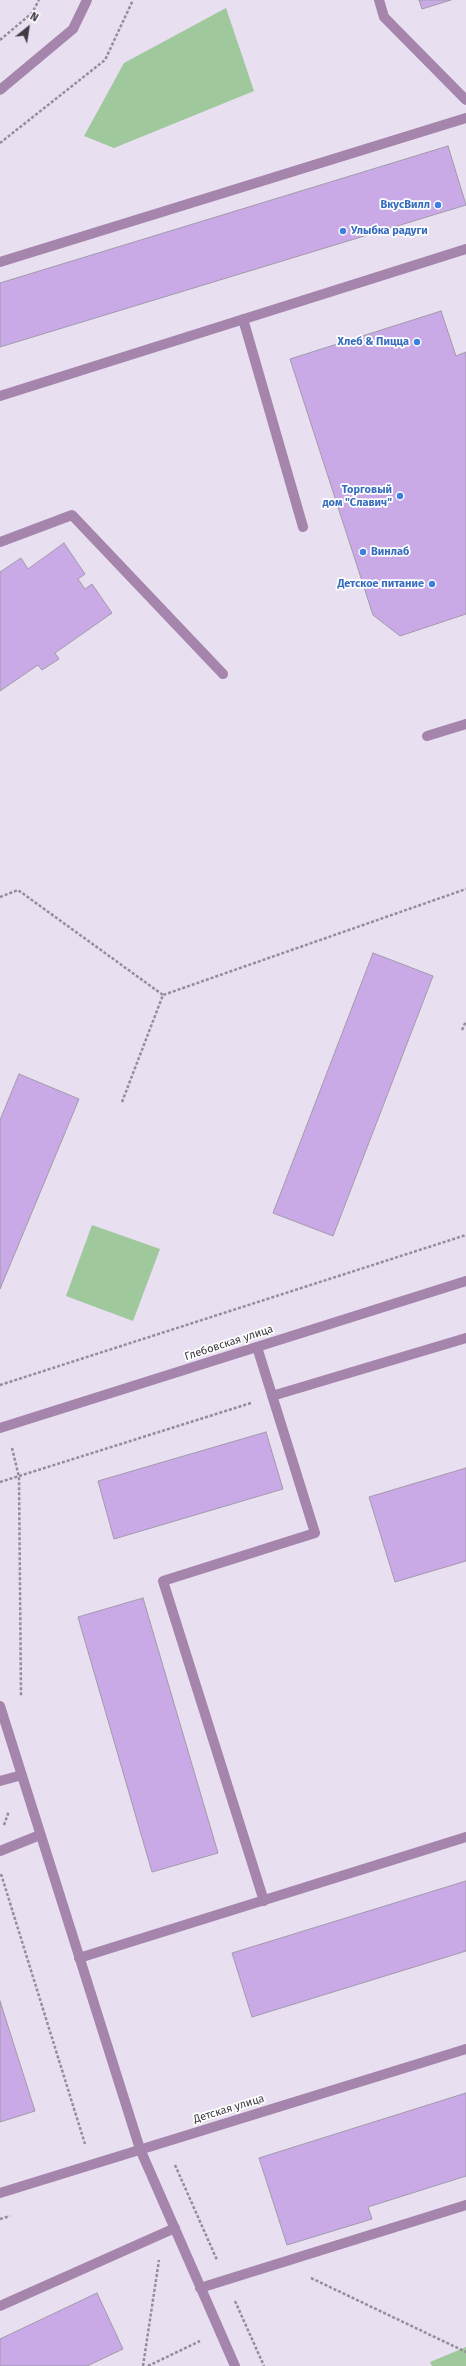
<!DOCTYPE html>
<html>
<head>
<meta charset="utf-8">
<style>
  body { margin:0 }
  #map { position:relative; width:466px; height:2366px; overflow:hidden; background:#e8dff0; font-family:"Fira Sans",sans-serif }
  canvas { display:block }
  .north { position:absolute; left:8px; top:8px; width:40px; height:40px; -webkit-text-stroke:3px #fff; paint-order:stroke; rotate:30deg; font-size:11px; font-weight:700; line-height:16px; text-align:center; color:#3f3b42 }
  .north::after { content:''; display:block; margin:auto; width:14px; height:18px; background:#3f3b42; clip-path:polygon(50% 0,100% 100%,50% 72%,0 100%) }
</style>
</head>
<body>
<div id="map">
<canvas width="466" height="2366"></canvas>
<div class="north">N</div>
</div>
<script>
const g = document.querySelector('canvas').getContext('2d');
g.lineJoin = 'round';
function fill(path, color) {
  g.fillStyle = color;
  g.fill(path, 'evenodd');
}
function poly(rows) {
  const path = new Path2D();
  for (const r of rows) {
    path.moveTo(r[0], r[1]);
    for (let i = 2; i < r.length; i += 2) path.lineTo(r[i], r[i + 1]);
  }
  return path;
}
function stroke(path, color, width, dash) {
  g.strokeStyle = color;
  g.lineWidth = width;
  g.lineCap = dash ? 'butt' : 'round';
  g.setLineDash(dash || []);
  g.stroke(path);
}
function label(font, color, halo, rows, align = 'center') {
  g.font = font + ' "Fira Sans",sans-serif';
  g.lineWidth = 3.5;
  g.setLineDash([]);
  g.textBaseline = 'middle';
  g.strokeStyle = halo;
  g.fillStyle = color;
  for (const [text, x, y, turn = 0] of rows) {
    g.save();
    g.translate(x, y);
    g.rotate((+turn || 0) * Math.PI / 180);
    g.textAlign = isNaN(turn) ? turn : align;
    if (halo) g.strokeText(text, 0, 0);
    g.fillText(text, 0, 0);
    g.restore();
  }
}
const green = poly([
  [226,8,254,91,114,148,84,136,124,63],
  [92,1225,160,1249,133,1321,66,1296],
  [466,2347,466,2366,432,2366,430,2362]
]);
const building = poly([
  [419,0,451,0,422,9,419,0],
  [448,146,466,205,0,347,0,283,448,146],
  [441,311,456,356,466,352,466,614,400,636,373,615,290,359,441,311],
  [64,543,85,574,78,579,85,589,92,584,112,613,55,653,59,659,42,670,38,665,0,691,0,572,21,558,28,569,64,543],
  [373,953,433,976,333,1236,273,1213,373,953],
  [19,1074,79,1099,0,1289,0,1120,19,1074],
  [266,1432,283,1489,114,1539,98,1481,266,1432],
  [466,1468,466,1561,395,1582,369,1497,466,1468],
  [143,1598,218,1853,152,1872,78,1617,143,1598],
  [466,1881,466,1951,252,2017,232,1953,466,1881],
  [0,2001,35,2111,0,2122,0,2001],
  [466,2093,466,2176,368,2207,372,2219,287,2245,259,2158,466,2093],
  [97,2293,123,2349,87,2366,0,2366,0,2339,97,2293]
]);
const path = poly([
  [0,40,32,13,39,0],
  [0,143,105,60,133,0],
  [0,897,18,890,163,995],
  [462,1030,466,1021],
  [122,1102,163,995,466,889],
  [0,1385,466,1235],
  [12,1448,19,1477,21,1696],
  [0,1482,251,1403],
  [4,1825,9,1811],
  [1,1874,85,2144],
  [175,2165,217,2260],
  [0,2219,10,2216],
  [311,2278,466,2352],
  [235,2301,264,2366],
  [143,2366,159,2260],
  [148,2366,200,2341]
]);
const minor = poly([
  [379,0,384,17,466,100],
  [0,90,73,29,87,0],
  [0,262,466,118],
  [243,319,303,527],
  [0,396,466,249],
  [0,542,72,515,223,674],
  [427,736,466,724],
  [257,1347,315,1533,163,1581,264,1901],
  [272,1396,466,1338],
  [0,1428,466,1281],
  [0,1706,140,2149,235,2366],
  [0,1781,22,1775],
  [0,1851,40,1835],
  [79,1958,466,1837],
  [0,2193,466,2049],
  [200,2288,466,2205],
  [0,2306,175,2228]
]);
const markers = [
  [438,205,4,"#3f7fe0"],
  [343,231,4,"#3f7fe0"],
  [417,342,4,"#3f7fe0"],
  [400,496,4,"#3f7fe0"],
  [363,552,4,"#3f7fe0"],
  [432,584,4,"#3f7fe0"]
];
const shopNames = [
  ["ВкусВилл",430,205],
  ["Улыбка радуги",351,231,"left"],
  ["Хлеб & Пицца",409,342],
  ["Торговый",392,490],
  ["дом \"Славич\"",392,503],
  ["Винлаб",371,552,"left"],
  ["Детское питание",424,584]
];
const streetNames = [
  ["Глебовская улица",229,1343,-18],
  ["Детская улица",229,2109,-17]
];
fill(green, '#9fc89c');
fill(building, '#c9aae7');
stroke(building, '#a29aaa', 1);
stroke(path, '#948e9a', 2.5, [3, 2]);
stroke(minor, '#a585ac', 10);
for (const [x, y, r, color] of markers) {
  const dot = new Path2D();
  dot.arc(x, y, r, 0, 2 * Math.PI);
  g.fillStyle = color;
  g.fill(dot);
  stroke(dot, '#fff', 1.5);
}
label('bold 11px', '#366cbe', '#fff', shopNames, 'right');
label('11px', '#3f3b42', '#fff', streetNames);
</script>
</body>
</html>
